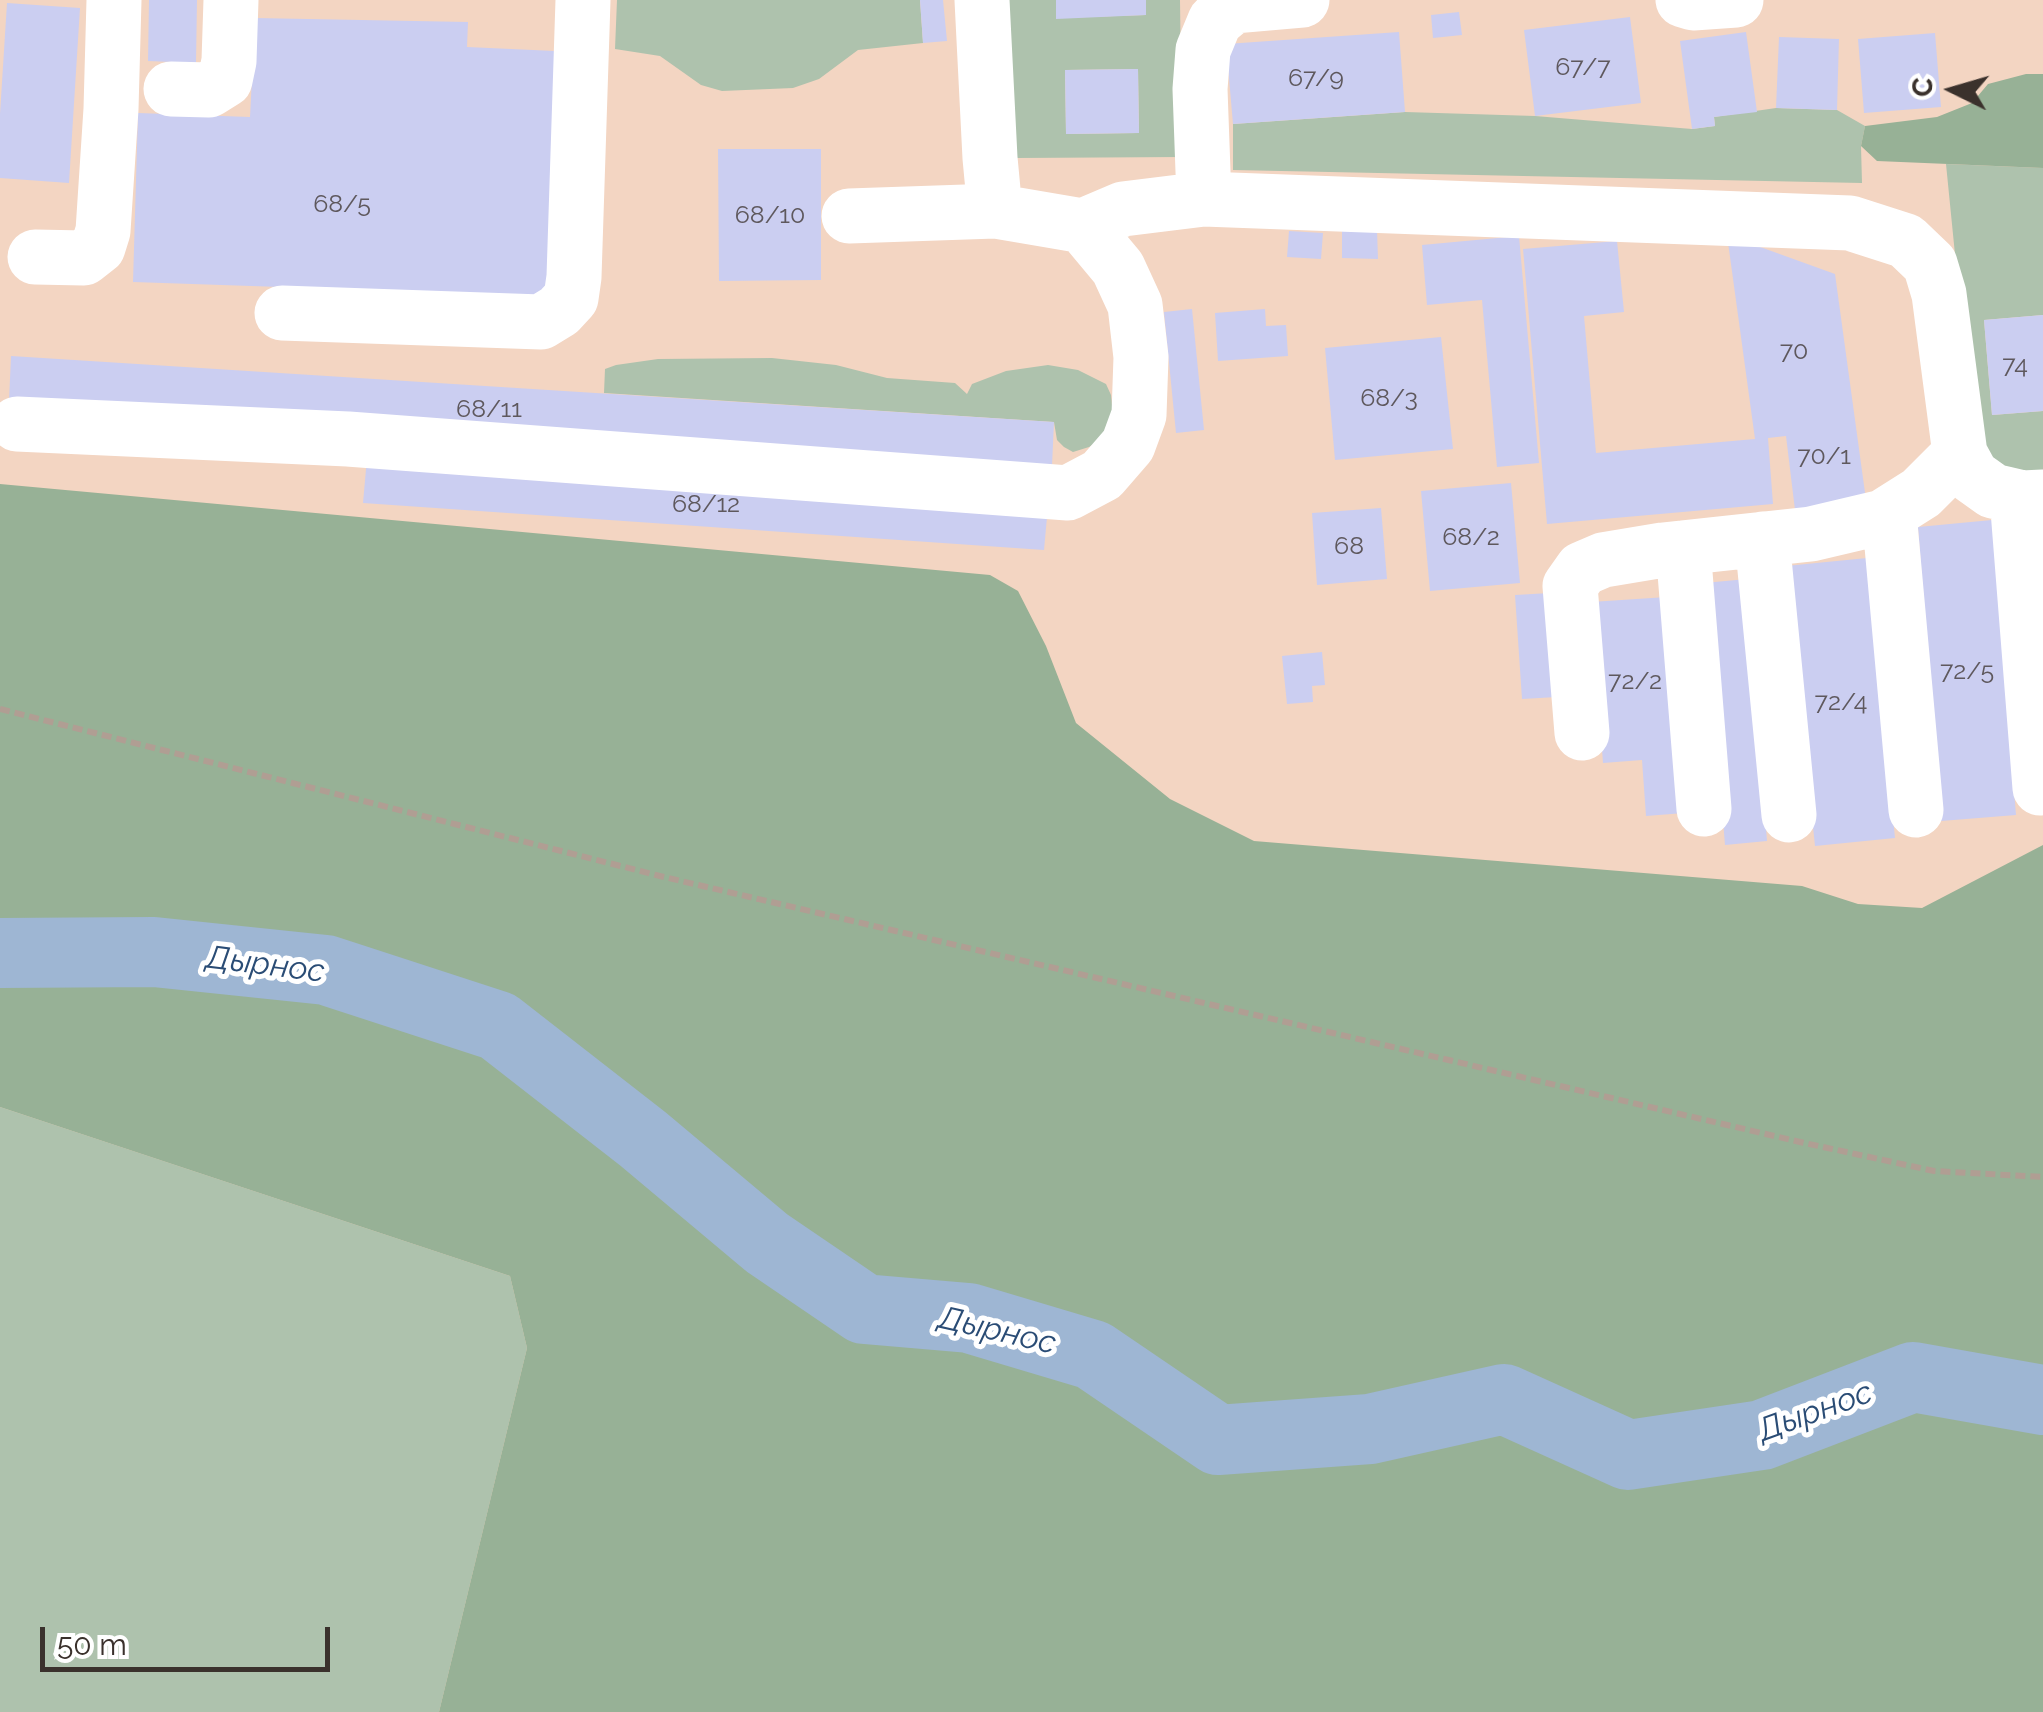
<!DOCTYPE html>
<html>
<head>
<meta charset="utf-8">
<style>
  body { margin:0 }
  #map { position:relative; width:2043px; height:1712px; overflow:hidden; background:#f9e1d3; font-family:Raleway,sans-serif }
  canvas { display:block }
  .north { position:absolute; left:1903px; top:40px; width:100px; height:100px; -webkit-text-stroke:8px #fff; paint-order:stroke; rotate:275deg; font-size:28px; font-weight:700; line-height:40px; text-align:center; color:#3a312c }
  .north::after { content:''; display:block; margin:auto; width:35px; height:45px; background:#3a312c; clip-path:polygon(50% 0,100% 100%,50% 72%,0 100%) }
  .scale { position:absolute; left:40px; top:1627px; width:290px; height:45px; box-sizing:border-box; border:5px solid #3a312c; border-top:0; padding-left:12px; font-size:30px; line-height:35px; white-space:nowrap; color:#3a312c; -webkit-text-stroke:8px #fff; paint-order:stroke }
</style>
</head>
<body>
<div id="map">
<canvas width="2043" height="1712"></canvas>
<div class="north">С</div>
<div class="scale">50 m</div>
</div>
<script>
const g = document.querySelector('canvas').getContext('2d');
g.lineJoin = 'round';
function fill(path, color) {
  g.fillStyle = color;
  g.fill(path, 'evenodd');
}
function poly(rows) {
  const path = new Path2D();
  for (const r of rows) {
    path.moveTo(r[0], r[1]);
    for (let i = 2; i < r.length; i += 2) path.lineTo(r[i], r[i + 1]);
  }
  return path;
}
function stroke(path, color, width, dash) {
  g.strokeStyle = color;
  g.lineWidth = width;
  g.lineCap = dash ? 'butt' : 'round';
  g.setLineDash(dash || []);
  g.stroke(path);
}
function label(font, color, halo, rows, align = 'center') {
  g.font = font + ' Raleway,sans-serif';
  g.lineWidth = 10;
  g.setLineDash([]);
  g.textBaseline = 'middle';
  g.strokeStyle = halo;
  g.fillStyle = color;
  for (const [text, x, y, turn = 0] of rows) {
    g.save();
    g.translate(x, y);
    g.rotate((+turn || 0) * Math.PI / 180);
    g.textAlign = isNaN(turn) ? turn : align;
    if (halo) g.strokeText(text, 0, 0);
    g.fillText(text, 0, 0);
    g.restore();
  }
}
const built = poly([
  [0,0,2043,0,2043,1712,0,1712]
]);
const green = poly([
  [617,0,920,0,923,43,858,50,819,79,793,88,722,91,701,85,660,56,615,49],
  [1008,0,1056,0,1057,18,1146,15,1146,0,1180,0,1182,157,1016,158],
  [1138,69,1139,133,1066,134,1065,70],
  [1776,108,1837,110,1865,126,1861,146,1862,183,1233,170,1233,124,1405,112,1535,116,1692,129,1715,126,1714,117],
  [1946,164,2043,168,2043,315,1984,320,1992,415,2043,411,2043,476,2013,477,1974,445],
  [772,358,836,365,887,378,955,383,967,394,972,384,1006,371,1048,365,1078,370,1106,384,1111,395,1113,415,1108,436,1089,447,1073,452,1064,447,1057,440,1054,422,604,393,605,369,616,365,658,359],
  [0,1107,510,1276,527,1348,439,1712,0,1712]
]);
const forest = poly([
  [2026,74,2043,74,2043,168,1877,161,1861,146,1865,126,1937,117,1972,103,1988,84],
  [0,484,990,575,1018,591,1046,646,1076,723,1170,799,1254,841,1802,886,1858,904,1922,908,2043,845,2043,1712,439,1712,527,1348,510,1276,0,1107]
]);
const river = poly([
  [0,953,154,952,326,970,498,1026,643,1139,767,1243,864,1309,969,1318,1093,1355,1218,1440,1370,1429,1504,1399,1628,1455,1762,1435,1913,1377,2043,1400]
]);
const building = poly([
  [149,0,197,0,196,63,148,61],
  [920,0,943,0,947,41,923,43],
  [1056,0,1146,0,1146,15,1056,19],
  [7,3,80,8,69,183,0,178,0,114],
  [1459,12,1462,35,1433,38,1431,15],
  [1630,17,1641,103,1535,116,1524,30],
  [255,18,468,22,467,47,555,51,547,296,133,282,138,113,250,117],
  [1399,32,1405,112,1233,124,1226,44],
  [1746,32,1757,112,1714,117,1715,126,1692,129,1680,41],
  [1935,33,1941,107,1864,113,1858,39],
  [1779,37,1839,39,1837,110,1776,108],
  [1138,69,1139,133,1066,134,1065,70],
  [718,149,821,149,821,280,719,281],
  [1342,230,1377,230,1378,259,1342,258],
  [1289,231,1323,233,1321,259,1287,257],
  [1727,235,1835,274,1866,500,1795,510,1786,436,1768,438,1773,504,1547,524,1523,249,1617,241,1624,312,1584,316,1596,453,1755,439],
  [1519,236,1539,463,1497,467,1482,300,1427,305,1422,245],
  [1192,309,1204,430,1176,433,1164,312],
  [1265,309,1266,326,1286,325,1288,356,1218,361,1215,313],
  [2043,315,2043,411,1992,415,1984,320],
  [1441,337,1453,449,1335,460,1325,348],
  [11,356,1054,422,1052,466,9,401],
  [367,458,1048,506,1044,550,363,503],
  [1511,483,1520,583,1430,591,1421,491],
  [1381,508,1387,579,1317,585,1312,513],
  [1992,520,2016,815,1941,821,1918,527],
  [1867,558,1895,838,1815,846,1786,566],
  [1747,579,1767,841,1725,845,1704,583],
  [1550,593,1557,697,1522,699,1515,595],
  [1667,597,1684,813,1646,816,1642,760,1603,763,1591,602],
  [1322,652,1325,685,1312,686,1313,702,1287,704,1282,656]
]);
const path = poly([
  [0,709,664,877,1800,1142,1934,1171,2043,1177]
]);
const minor = poly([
  [982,0,990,158,995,211],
  [1683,0,1693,3,1736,0],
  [171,89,209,90,225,80,229,61,231,0],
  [1204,199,1200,89,1203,50,1215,21,1233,6,1302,0],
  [849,216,995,211,1083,226,1123,209,1204,199,1850,223,1906,241,1930,264,1939,294,1960,454,1972,476,1993,491,2023,498,2043,497],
  [35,257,84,258,98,247,103,231,111,109,114,0],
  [282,313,541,322,559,311,571,298,574,277,583,0],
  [17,424,348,439,1068,493,1102,475,1128,445,1139,415,1141,357,1135,305,1118,268,1083,226],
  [2017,497,2040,788],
  [1889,513,1916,810],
  [1762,539,1789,815],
  [1683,548,1704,809],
  [1582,733,1570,586,1582,569,1603,560,1663,550,1811,534,1883,517,1921,493,1960,454]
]);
const numberNames = [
  ["67/7",1583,67],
  ["67/9",1316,78],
  ["68/5",342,204],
  ["68/10",770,215],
  ["70",1794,351],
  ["74",2015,365],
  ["68/3",1389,398],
  ["68/11",489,409],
  ["70/1",1824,456],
  ["68/12",706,504],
  ["68/2",1471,537],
  ["68",1349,546],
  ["72/5",1967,671],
  ["72/2",1635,681],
  ["72/4",1841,702]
];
const waterNames = [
  ["Дырнос",265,965,7],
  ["Дырнос",997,1331,13],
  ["Дырнос",1815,1412,-20]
];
fill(built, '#f3d5c2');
fill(green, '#aec2ad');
fill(forest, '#97b196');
stroke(river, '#9eb6d3', 70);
fill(building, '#cbcef1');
stroke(path, '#b09e93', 6, [10, 5]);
stroke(minor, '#fff', 55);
label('25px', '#5e585d', null, numberNames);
label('italic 32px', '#2a4c75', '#fff', waterNames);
</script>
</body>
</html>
